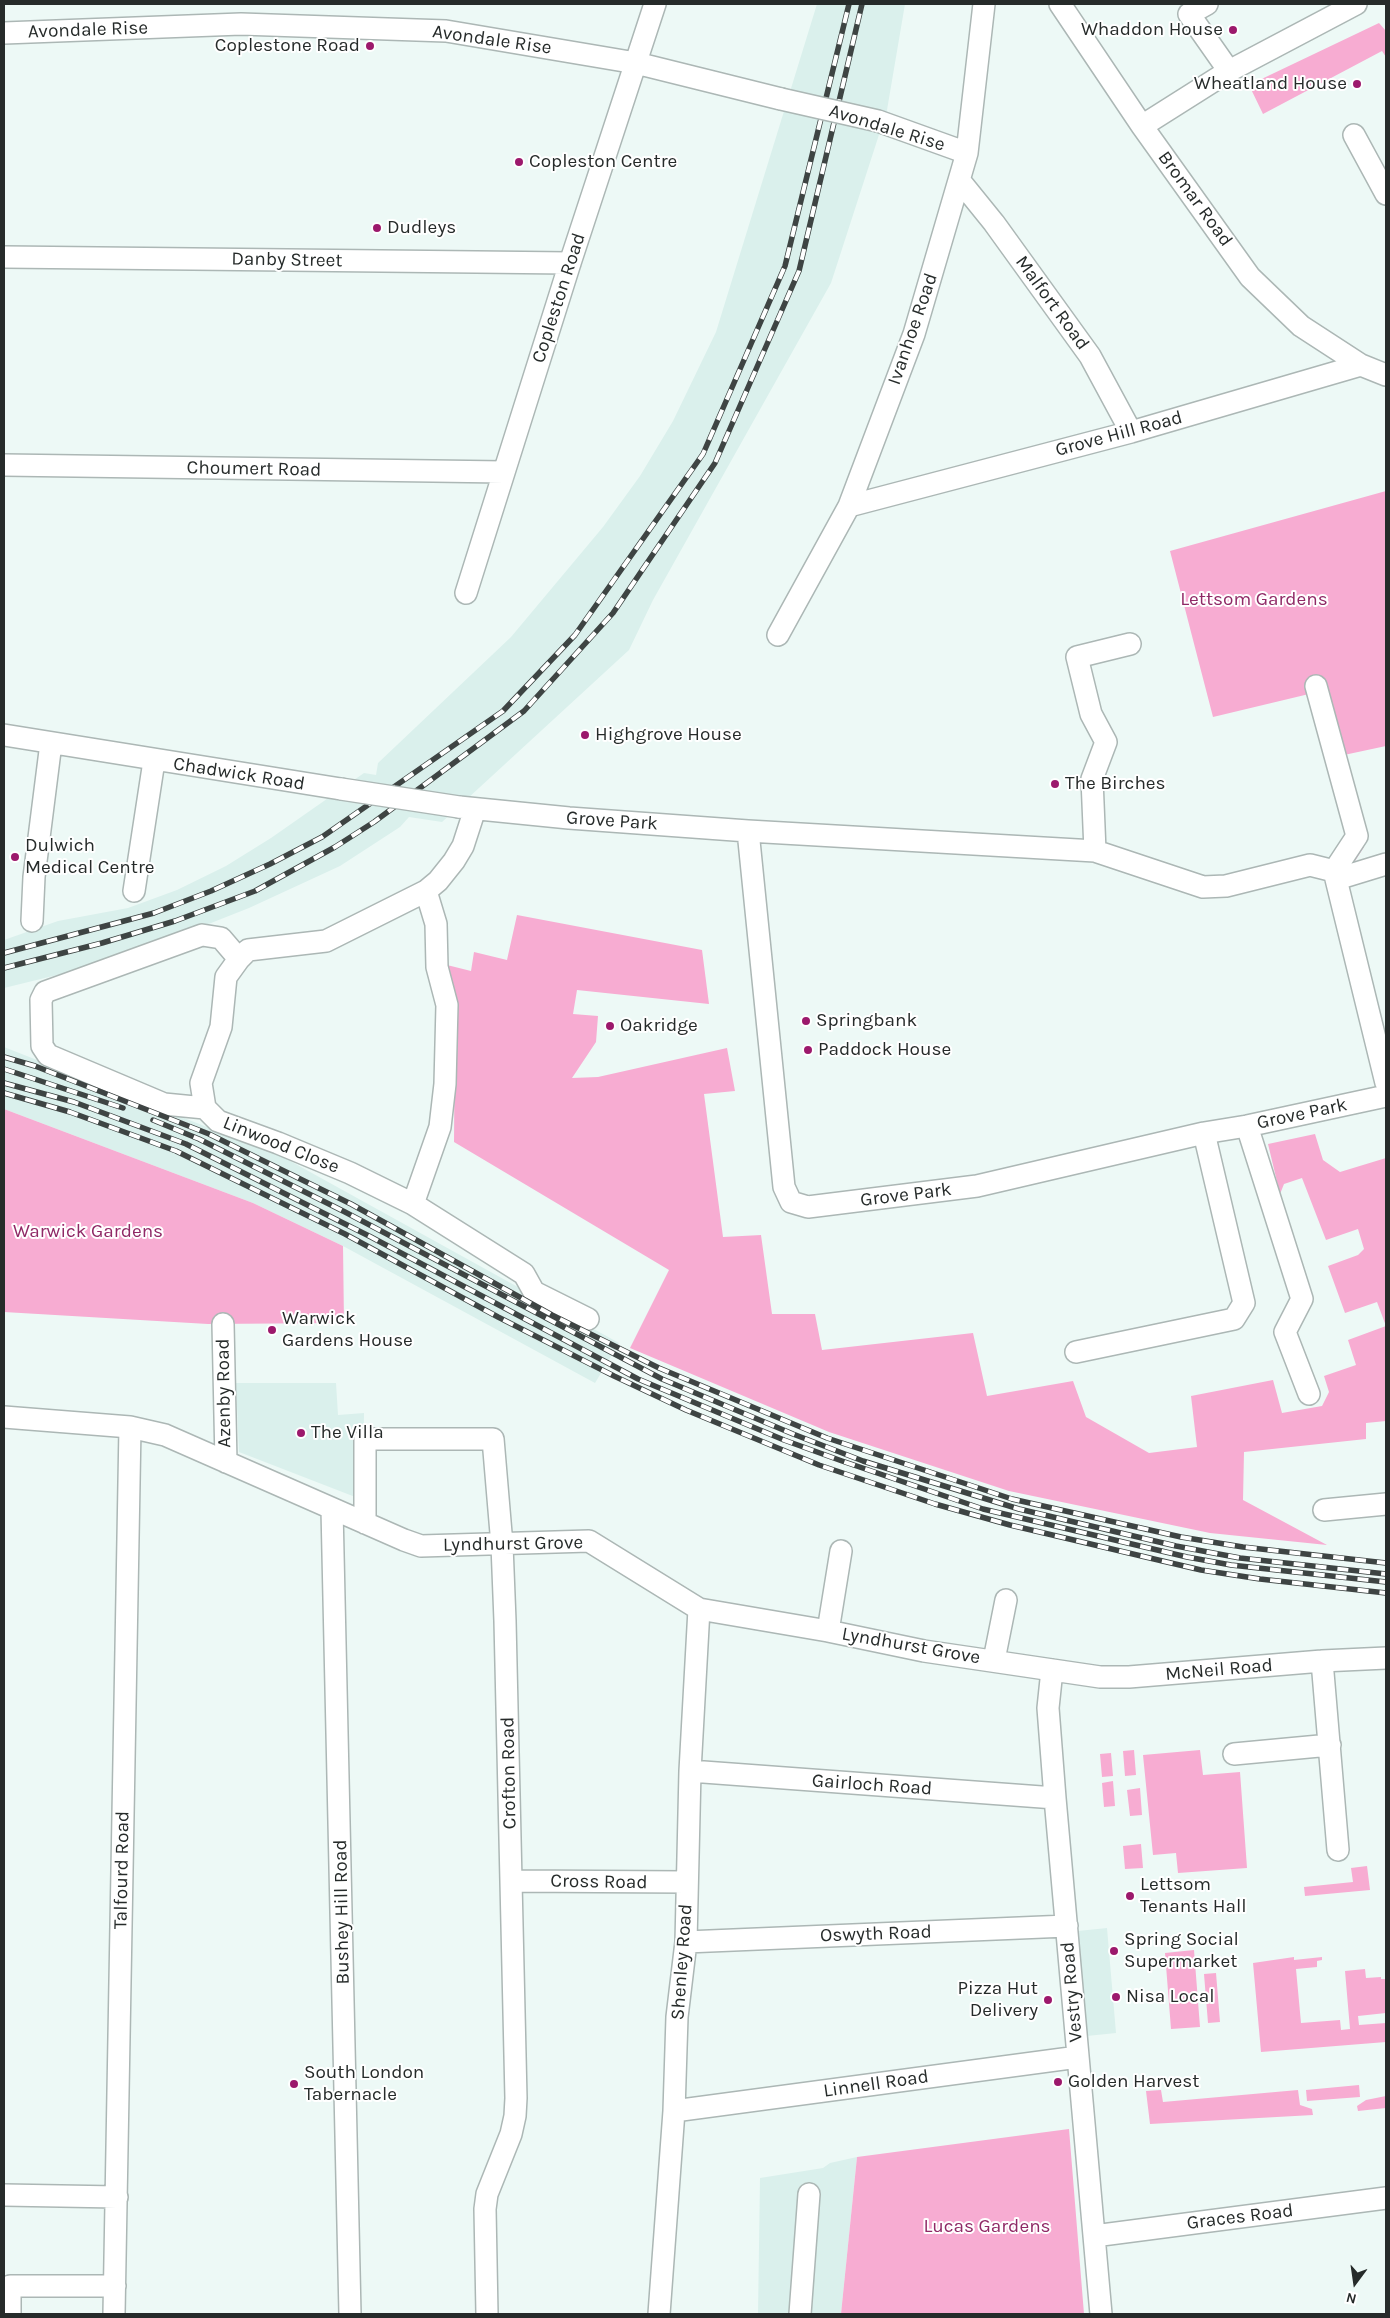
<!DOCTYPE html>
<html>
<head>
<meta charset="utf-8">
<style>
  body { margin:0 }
  #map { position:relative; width:1390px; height:2318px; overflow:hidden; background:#edf9f6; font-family:Karla,sans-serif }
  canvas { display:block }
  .frame { position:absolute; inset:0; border:5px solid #262b2a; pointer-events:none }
  .north { position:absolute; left:1330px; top:2258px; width:50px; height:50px; -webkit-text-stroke:4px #fff; paint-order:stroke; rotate:194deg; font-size:14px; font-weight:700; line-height:20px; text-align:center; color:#262b2a }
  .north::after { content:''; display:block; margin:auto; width:18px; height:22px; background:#262b2a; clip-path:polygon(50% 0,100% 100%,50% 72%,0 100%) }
</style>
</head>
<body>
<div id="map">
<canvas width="1390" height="2318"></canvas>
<div class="frame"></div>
<div class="north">N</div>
</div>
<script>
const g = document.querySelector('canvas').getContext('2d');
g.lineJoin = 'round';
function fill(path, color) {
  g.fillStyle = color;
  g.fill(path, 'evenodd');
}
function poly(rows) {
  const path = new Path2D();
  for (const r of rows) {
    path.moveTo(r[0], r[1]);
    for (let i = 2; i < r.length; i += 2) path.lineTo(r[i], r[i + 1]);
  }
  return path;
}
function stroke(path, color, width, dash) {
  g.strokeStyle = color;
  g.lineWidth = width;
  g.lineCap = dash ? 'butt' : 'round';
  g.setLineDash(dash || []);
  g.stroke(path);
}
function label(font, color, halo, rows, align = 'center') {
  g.font = font + ' Karla,sans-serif';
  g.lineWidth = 4;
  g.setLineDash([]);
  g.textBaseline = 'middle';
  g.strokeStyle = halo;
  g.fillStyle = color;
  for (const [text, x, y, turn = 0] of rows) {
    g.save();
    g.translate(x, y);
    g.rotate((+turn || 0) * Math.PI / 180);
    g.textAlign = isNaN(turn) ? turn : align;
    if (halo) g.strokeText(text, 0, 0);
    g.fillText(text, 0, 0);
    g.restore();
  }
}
const built = poly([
  [817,4,905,4,887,110,831,283,653,600,629,650,442,822,409,817,400,827,340,866,249,908,168,940,61,974,4,988,4,940,58,921,128,908,177,890,226,866,271,838,364,773,376,775,378,763,511,637,603,527,640,476,673,421,716,332],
  [4,1047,283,1157,619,1343,595,1383,343,1246,253,1203,4,1109],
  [236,1383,336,1383,338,1415,364,1413,363,1500,239,1452],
  [1107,1928,1116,2033,1087,2036,1078,1931],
  [857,2157,841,2314,758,2314,760,2178,823,2168,830,2163]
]);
const green = poly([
  [1379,23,1386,31,1386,57,1382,51,1263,114,1249,85],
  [1386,491,1386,746,1344,755,1364,847,1355,861,1347,841,1350,827,1309,694,1213,717,1170,551],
  [517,915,702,950,709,1004,577,990,573,1014,598,1016,596,1042,572,1078,598,1077,727,1048,735,1091,704,1094,723,1237,761,1235,772,1314,815,1314,822,1350,973,1333,987,1396,1073,1381,1086,1417,1149,1453,1197,1447,1191,1396,1273,1380,1282,1413,1322,1406,1329,1392,1324,1376,1356,1365,1348,1340,1386,1326,1377,1302,1345,1313,1328,1266,1358,1255,1364,1249,1358,1229,1326,1240,1302,1178,1284,1184,1280,1194,1268,1144,1315,1134,1323,1160,1340,1172,1386,1158,1386,1421,1366,1423,1366,1439,1244,1452,1243,1500,1327,1545,1210,1533,1009,1491,829,1432,630,1348,669,1270,454,1142,455,1006,447,965,471,971,474,952,507,960],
  [4,1109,253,1203,343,1246,344,1323,208,1324,4,1312],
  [1134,1750,1136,1775,1125,1776,1123,1751],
  [1200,1750,1203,1775,1240,1772,1247,1868,1178,1873,1176,1853,1153,1855,1143,1755],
  [1111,1753,1113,1776,1102,1777,1100,1754],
  [1113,1781,1115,1806,1104,1807,1102,1783],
  [1140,1788,1142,1815,1130,1816,1127,1790],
  [1141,1844,1143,1868,1125,1869,1123,1846],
  [1367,1866,1370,1890,1305,1896,1304,1887,1353,1882,1351,1868],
  [1194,1950,1200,2027,1171,2029,1165,1953],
  [1294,1957,1294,1960,1322,1957,1322,1960,1317,1961,1317,1967,1296,1969,1301,2023,1340,2020,1341,2030,1350,2029,1345,1971,1365,1969,1366,1978,1381,1977,1381,1979,1386,1979,1386,2013,1358,2016,1359,2025,1386,2023,1386,2042,1261,2052,1253,1963],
  [1216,1973,1220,2022,1208,2023,1204,1974],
  [1359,2085,1360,2097,1307,2101,1306,2090],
  [1161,2090,1163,2102,1298,2090,1300,2105,1312,2109,1313,2115,1150,2124,1146,2091],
  [1386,2096,1386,2108,1358,2111,1357,2106,1366,2100],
  [1069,2129,1084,2314,841,2314,857,2157]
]);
const minor = poly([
  [1060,4,1142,126,1250,277,1301,326,1361,365],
  [1207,4,1189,14,1229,71],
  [4,33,241,24,446,31,636,63,781,99],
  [878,121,967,153],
  [1142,126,1229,71,1356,4],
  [1354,135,1386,194],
  [960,181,994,223,1090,356,1131,432],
  [4,257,570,263],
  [4,465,504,472],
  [849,506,1131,432,1361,365,1386,375],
  [466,593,570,263,655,4],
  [778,635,849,506,914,334,967,153,984,4],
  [1316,686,1357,836,1334,871],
  [4,735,341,789],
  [459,807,569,818,748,831,1095,851,1203,887,1226,886,1310,865,1334,871,1386,1083],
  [475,809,463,846,454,861,438,881,426,891,326,941,248,950,239,959,226,977,221,1027,201,1083,205,1108,218,1121,278,1143,350,1173,413,1204,524,1274,534,1292,588,1319],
  [748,831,784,1187,791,1202,808,1207,977,1186,1204,1133,1247,1126,1386,1096],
  [1095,851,1092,779,1106,742,1091,714,1077,657,1130,644],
  [1337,879,1386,864],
  [134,891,154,761],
  [32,921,34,877,51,743],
  [205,1108,164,1104,48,1055,42,1046,41,1000,45,992,202,935,221,938,239,959],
  [1247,1126,1302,1299,1285,1332,1309,1394],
  [413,1204,440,1127,445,1084,447,1005,437,967,436,924,426,891],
  [223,1324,226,1462],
  [1076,1352,1234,1319,1244,1303,1204,1133],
  [4,1417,130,1427,165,1435,404,1540,421,1546,589,1541,699,1609,828,1631,924,1651,1100,1677,1129,1677,1322,1661,1386,1658],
  [332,1509,350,2314],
  [1324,1510,1386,1504],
  [365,1523,365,1439,493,1439,502,1545,505,1621,516,2098,515,2116,511,2134,487,2194,485,2209,487,2314],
  [828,1631,841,1551],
  [994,1660,1006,1600],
  [1322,1661,1338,1850],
  [1052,1670,1048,1708,1055,1798,1101,2314],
  [1234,1754,1330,1745],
  [690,1771,1055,1798],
  [511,1881,687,1882],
  [686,1942,1067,1926],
  [674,2111,1078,2057],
  [4,2195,117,2197],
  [1094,2236,1386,2198],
  [10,2314,10,2286,115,2286],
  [114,2314,130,1427],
  [659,2314,674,2111,677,2017,686,1942,690,1771,699,1609],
  [800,2314,809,2194]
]);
const rail = poly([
  [4,953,154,913,211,891,270,864,322,837,503,711,575,635,703,454,785,266,849,4],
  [4,968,102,943,175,921,255,891,335,847,374,822,524,711,613,613,715,463,799,271,862,4],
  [4,1057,35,1066,209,1134,351,1204,552,1315,659,1368,827,1438,1012,1499,1181,1537,1243,1547,1386,1563],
  [4,1069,123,1108],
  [4,1083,74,1102,186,1144,371,1237,638,1379,784,1440,842,1461,983,1509,1187,1557,1231,1565,1386,1582],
  [4,1093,70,1112,176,1151,345,1234,498,1317,614,1376,686,1410,819,1465,935,1504,1010,1525,1154,1559,1201,1570,1260,1579,1386,1593],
  [153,1120,199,1139,345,1212,662,1379,793,1434,863,1461,1019,1509,1176,1546,1240,1558,1386,1574]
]);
const minorBridge = poly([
  [781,99,878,121],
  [341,789,459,807]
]);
const markers = [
  [1233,30,5,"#9c196c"],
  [370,46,5,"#9c196c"],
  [1357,84,5,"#9c196c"],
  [519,162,5,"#9c196c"],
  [377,228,5,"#9c196c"],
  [585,735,5,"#9c196c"],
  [1055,784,5,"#9c196c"],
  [15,857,5,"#9c196c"],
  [806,1021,5,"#9c196c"],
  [610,1026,5,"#9c196c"],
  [808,1050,5,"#9c196c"],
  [272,1330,5,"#9c196c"],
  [301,1433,5,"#9c196c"],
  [1130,1896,5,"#9c196c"],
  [1114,1951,5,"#9c196c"],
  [1116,1997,5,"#9c196c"],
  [1048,2000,5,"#9c196c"],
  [1058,2082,5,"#9c196c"],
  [294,2084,5,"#9c196c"]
];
const streetNames = [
  ["Avondale Rise",88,30,-2],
  ["Avondale Rise",492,40,8],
  ["Avondale Rise",887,128,17],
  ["Bromar Road",1195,199,54],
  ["Danby Street",287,260,1],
  ["Copleston Road",559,298,-72],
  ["Malfort Road",1052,303,54],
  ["Ivanhoe Road",913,329,-71],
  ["Grove Hill Road",1119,434,-15],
  ["Choumert Road",254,469,1],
  ["Chadwick Road",239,774,9],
  ["Grove Park",612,821,4],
  ["Grove Park",1302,1114,-12],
  ["Linwood Close",281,1145,22],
  ["Grove Park",906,1195,-7],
  ["Azenby Road",224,1393,-91],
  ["Lyndhurst Grove",513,1544,-1],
  ["Lyndhurst Grove",911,1646,10],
  ["McNeil Road",1219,1670,-5],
  ["Crofton Road",509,1773,-91],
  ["Gairloch Road",872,1785,4],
  ["Talfourd Road",122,1870,-89],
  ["Cross Road",599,1882,1],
  ["Bushey Hill Road",342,1912,-91],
  ["Oswyth Road",876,1934,-2],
  ["Shenley Road",682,1962,-86],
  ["Vestry Road",1072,1992,-95],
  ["Linnell Road",876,2084,-8],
  ["Graces Road",1240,2217,-7]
];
const poiNames = [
  ["Whaddon House",1223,30,"right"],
  ["Coplestone Road",360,46,"right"],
  ["Wheatland House",1347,84,"right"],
  ["Copleston Centre",529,162],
  ["Dudleys",387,228],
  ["Highgrove House",595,735],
  ["The Birches",1065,784],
  ["Dulwich",25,846],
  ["Medical Centre",25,868],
  ["Springbank",816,1021],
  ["Oakridge",620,1026],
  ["Paddock House",818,1050],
  ["Warwick",282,1319],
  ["Gardens House",282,1341],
  ["The Villa",311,1433],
  ["Lettsom",1140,1885],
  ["Tenants Hall",1140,1907],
  ["Spring Social",1124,1940],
  ["Supermarket",1124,1962],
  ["Pizza Hut",1038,1989,"right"],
  ["Delivery",1038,2011,"right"],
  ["Nisa Local",1126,1997],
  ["South London",304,2073],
  ["Tabernacle",304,2095],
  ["Golden Harvest",1068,2082]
];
const parkNames = [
  ["Lettsom Gardens",1254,600],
  ["Warwick Gardens",88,1232],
  ["Lucas Gardens",987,2227]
];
fill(built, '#daf0ec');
fill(green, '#f7acd2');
stroke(minor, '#acb7b5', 24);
stroke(minor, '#fff', 21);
stroke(rail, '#3e4443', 5.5);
stroke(rail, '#fff', 4, [11]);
stroke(minorBridge, '#acb7b5', 24, []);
stroke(minorBridge, '#fff', 21);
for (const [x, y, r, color] of markers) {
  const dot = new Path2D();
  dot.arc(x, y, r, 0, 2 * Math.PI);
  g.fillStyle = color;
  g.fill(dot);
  stroke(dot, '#fff', 2);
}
label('19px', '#262b2a', '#fff', streetNames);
label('19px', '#262b2a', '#fff', poiNames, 'left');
label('19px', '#8f2966', '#fff', parkNames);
</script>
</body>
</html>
